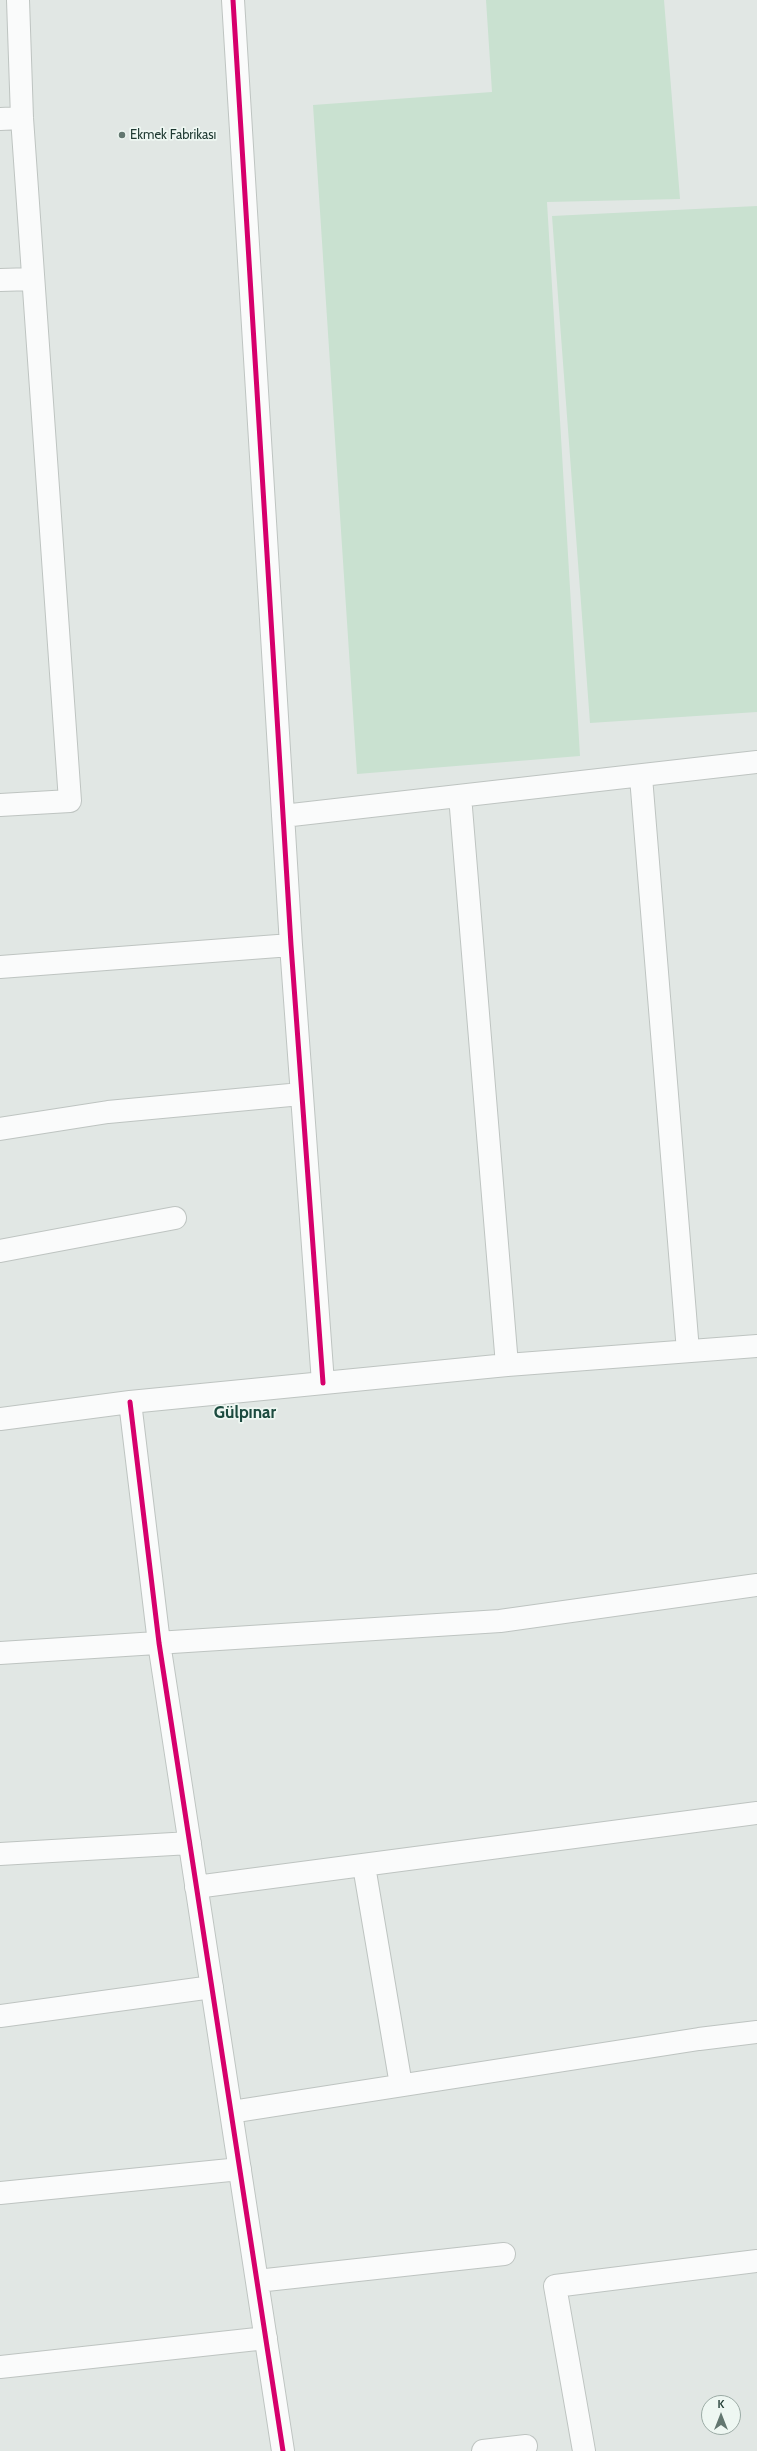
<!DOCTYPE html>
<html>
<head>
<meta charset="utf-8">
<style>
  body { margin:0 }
  #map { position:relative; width:757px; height:2451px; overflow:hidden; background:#e1e7e4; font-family:Cabin,sans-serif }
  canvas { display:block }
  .north { position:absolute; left:701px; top:2395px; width:40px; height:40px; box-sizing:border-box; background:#eef7f2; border:1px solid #9baba5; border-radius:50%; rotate:0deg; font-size:11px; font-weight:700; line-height:16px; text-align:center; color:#1f3a32 }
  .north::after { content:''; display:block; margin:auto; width:14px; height:18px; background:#637770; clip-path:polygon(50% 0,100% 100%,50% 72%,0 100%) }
</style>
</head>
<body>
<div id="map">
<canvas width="757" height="2451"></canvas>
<div class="north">K</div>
</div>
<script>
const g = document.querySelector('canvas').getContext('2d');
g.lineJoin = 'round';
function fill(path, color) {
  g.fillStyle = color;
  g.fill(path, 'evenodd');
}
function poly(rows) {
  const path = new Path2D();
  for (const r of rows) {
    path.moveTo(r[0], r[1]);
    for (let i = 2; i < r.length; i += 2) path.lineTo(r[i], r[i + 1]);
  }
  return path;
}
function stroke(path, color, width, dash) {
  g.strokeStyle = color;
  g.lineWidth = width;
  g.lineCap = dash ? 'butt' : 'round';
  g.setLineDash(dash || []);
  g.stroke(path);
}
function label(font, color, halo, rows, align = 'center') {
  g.font = font + ' Cabin,sans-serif';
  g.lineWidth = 3.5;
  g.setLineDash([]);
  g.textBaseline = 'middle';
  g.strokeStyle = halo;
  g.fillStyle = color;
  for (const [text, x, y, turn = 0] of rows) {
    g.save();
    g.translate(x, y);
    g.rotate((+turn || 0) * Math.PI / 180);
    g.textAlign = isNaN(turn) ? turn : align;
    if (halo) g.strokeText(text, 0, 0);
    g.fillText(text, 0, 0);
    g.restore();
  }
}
const green = poly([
  [486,0,664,0,680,199,547,202,580,756,357,774,313,105,492,92],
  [757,206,757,712,590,723,552,216]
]);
const minor = poly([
  [233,0,291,945,323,1383],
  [0,119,22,118],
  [0,280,33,279],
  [641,777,688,1351],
  [460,796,507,1365],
  [0,805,70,801,22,118,18,0],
  [283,816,757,762],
  [0,967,291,945],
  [0,1129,108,1112,301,1094],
  [0,1251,175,1218],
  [130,1402,159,1643,283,2451],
  [0,1419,130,1402,507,1365,757,1346],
  [0,1653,500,1621,757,1585],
  [0,1854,190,1843],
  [364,1866,401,2085],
  [196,1887,757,1813],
  [0,2016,212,1987],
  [231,2112,699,2039,757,2032],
  [0,2193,240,2169],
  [257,2281,504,2254],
  [0,2367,266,2338],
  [483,2451,526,2446],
  [584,2451,555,2286,757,2261]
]);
const cycleway = poly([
  [233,0,291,945,323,1383],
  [130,1402,159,1643,283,2451]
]);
const markers = [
  [122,135,4,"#637770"]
];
const poiNames = [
  ["Ekmek Fabrikası",130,135]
];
const districtNames = [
  ["Gülpınar",245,1413]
];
fill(green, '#c9e1d0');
stroke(minor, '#bec4c1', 24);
stroke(minor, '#fafbfb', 22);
stroke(cycleway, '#d6006c', 5);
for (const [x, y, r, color] of markers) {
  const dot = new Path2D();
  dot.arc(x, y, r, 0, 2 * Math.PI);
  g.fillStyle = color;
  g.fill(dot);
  stroke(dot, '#eef7f2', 1.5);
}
label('13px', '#1f3a32', '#eef7f2', poiNames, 'left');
label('bold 17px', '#1c4b3f', '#eef7f2', districtNames);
</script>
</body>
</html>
